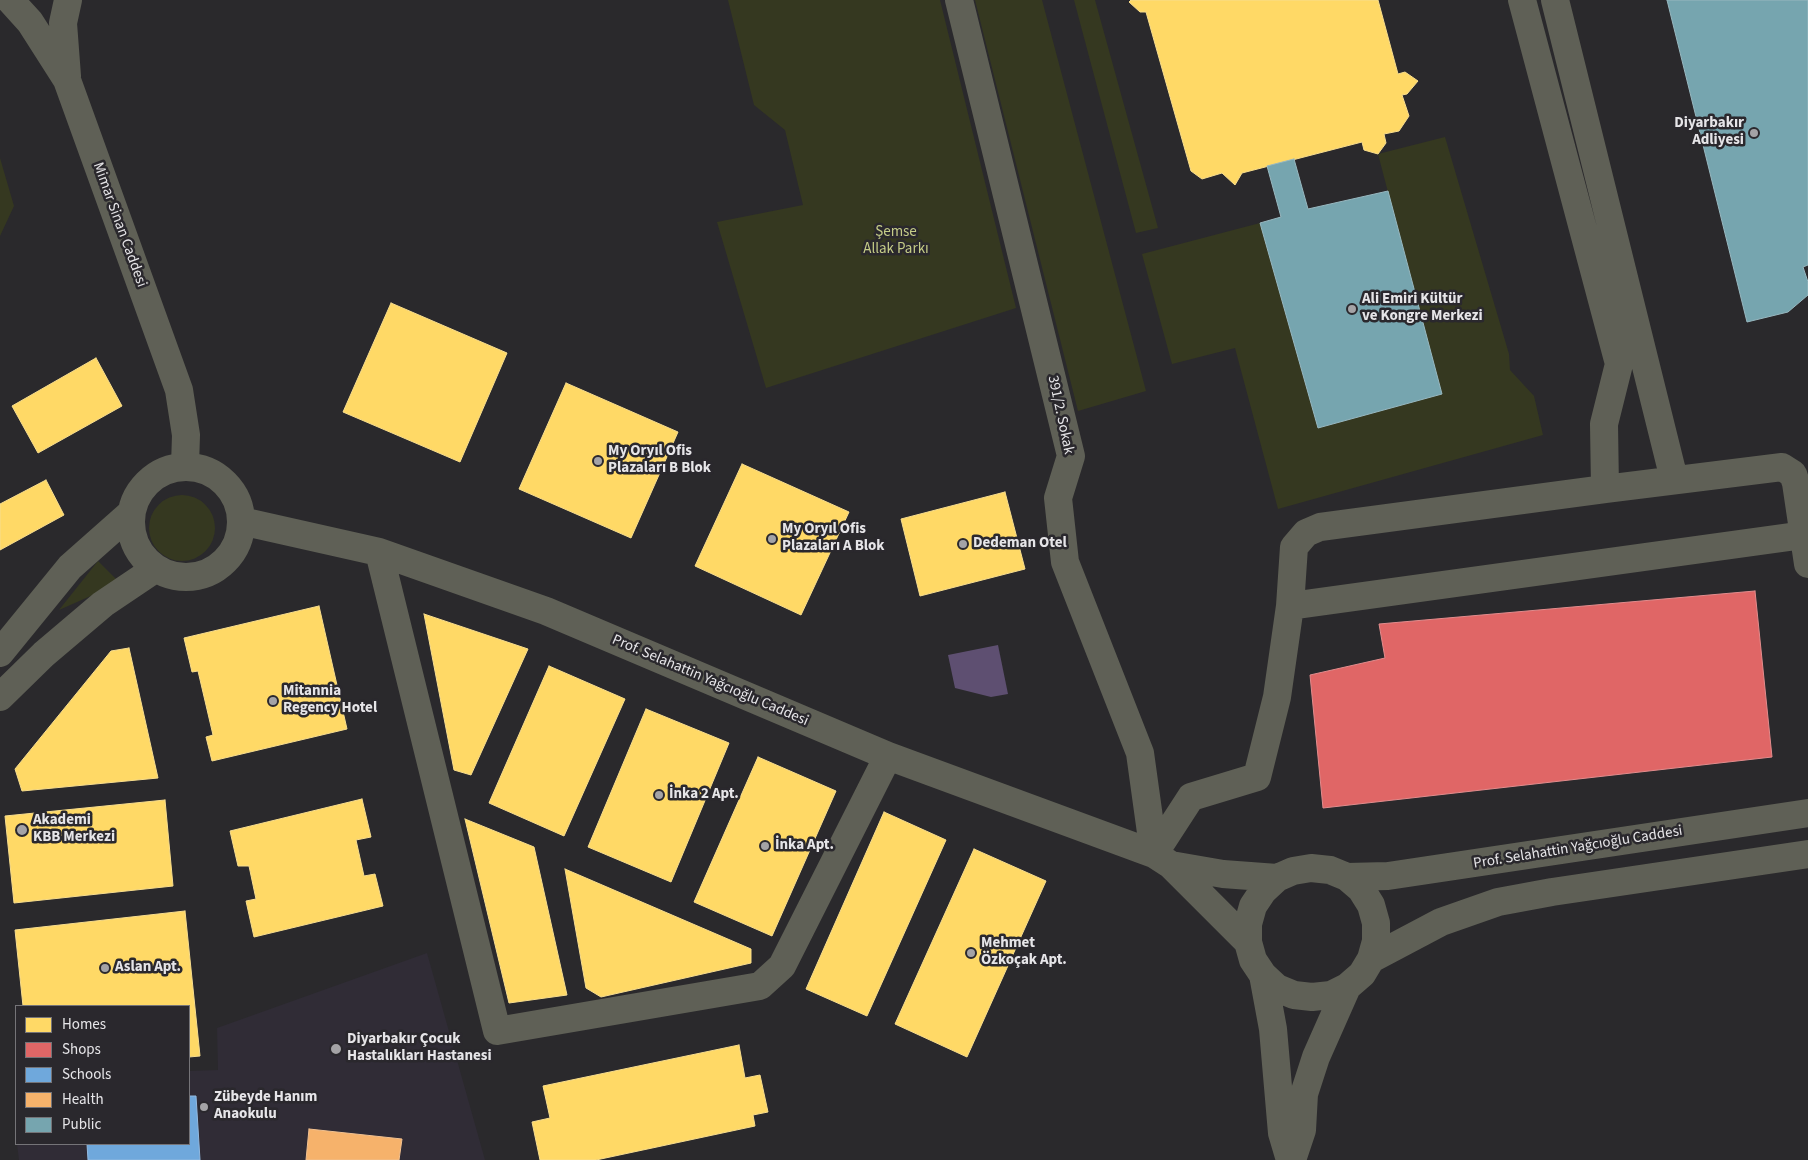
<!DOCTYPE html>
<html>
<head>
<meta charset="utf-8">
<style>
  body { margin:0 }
  #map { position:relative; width:1808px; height:1160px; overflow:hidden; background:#2a292c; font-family:"Source Sans 3",sans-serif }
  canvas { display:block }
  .legend { position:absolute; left:15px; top:1005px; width:175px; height:140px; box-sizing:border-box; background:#2a282d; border:1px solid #757478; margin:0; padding:6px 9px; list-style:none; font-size:15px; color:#e6e5e8 }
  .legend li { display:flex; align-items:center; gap:10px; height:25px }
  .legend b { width:25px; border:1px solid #757478 }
</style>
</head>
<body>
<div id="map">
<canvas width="1808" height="1160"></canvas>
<ul class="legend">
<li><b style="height:14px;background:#ffd966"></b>Homes</li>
<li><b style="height:14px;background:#e06666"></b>Shops</li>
<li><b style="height:14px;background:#6fa8dc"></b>Schools</li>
<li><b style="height:14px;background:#f6b26b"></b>Health</li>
<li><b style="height:14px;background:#76a5af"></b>Public</li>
</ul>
</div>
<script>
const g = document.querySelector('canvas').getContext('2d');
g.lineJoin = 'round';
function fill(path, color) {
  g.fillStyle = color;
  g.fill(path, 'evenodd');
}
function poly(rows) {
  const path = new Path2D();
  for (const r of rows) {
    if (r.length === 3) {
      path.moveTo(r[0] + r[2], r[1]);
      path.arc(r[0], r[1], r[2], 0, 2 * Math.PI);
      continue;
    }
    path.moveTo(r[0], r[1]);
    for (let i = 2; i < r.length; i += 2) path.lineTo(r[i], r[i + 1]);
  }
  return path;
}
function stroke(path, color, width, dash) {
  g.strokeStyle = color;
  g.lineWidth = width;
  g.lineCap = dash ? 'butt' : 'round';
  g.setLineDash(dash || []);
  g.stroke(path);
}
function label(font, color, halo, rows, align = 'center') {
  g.font = font + ' "Source Sans 3",sans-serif';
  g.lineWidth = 5;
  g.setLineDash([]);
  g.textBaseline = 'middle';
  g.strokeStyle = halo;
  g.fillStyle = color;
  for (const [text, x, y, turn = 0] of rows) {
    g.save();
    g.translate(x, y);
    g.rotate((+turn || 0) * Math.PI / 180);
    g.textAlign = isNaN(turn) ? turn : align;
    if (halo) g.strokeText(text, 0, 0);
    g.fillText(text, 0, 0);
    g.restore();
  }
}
const built = poly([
  [427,953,485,1160,19,1160,17,1144,189,1144,189,1071,218,1070,217,1028]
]);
const green = poly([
  [728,0,940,0,1016,308,766,388,717,222,803,205,785,130,754,105],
  [975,0,1042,0,1146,391,1078,411],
  [1074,0,1095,0,1158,228,1136,233],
  [1445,137,1509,354,1510,370,1534,396,1543,435,1278,509,1235,348,1172,364,1142,254,1260,223,1318,428,1441,394,1378,154],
  [0,158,14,206,0,236],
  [182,528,33],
  [98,561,120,583,59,610]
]);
const water = poly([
  [998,645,1008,694,991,697,955,688,948,655]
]);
const homes = poly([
  [1131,0,1378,0,1398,74,1405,72,1418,81,1407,94,1402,95,1409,116,1399,131,1384,134,1386,143,1378,154,1364,150,1362,142,1242,173,1235,185,1222,173,1202,179,1191,171,1146,12,1140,12,1129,2,1131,0],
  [391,303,507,353,460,462,343,412,391,303],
  [96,358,122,406,38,453,12,406,96,358],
  [566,383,678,432,631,538,519,489,566,383],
  [742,464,849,512,801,615,695,566,742,464],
  [46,480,64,515,0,550,0,504,46,480],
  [1005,492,1025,569,920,596,901,519,1005,492],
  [319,606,347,729,212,761,206,737,213,735,198,671,192,672,184,638,319,606],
  [424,614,528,649,471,775,454,770,424,614],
  [129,648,158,778,22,791,15,769,111,651,129,648],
  [549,666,625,699,564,836,489,803,549,666],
  [646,709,729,743,671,882,588,847,646,709],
  [758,757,836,791,772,936,694,902,758,757],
  [362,799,371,837,356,840,364,876,375,874,383,906,254,937,246,901,256,899,249,866,238,866,230,831,362,799],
  [165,800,173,886,14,903,5,816,165,800],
  [884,812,946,840,867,1016,806,989,884,812],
  [465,819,534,847,567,995,509,1003,465,819],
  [974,849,1046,881,967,1057,895,1024,974,849],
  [565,869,751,949,751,963,601,997,586,988,565,869],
  [185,911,200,1056,189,1057,189,1006,23,1006,15,930,185,911],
  [739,1045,745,1078,760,1075,768,1112,753,1115,755,1126,596,1160,540,1160,532,1122,550,1118,543,1086,739,1045]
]);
const shops = poly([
  [1755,591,1772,757,1323,808,1310,675,1385,658,1379,624,1755,591]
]);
const schools = poly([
  [189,1096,196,1096,200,1160,88,1160,87,1144,189,1144,189,1096]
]);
const health = poly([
  [309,1129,402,1139,399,1160,306,1160,309,1129]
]);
const public = poly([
  [1667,0,1808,0,1808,265,1803,267,1808,282,1808,295,1788,312,1747,322,1667,0],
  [1294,159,1308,209,1388,191,1442,394,1318,428,1260,223,1281,217,1267,166,1294,159]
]);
const minor = poly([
  [10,0,30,22,67,80,179,390,186,435,185,466],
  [959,0,1071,456,1058,498,1065,562,1140,753,1154,854],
  [1555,0,1674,479],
  [67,76,63,23,68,0],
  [186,522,55],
  [1605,489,1782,467,1793,474,1796,483,1808,564],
  [241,521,379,552,546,611,888,756,1154,854,1171,865,1248,942],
  [379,552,497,1031,760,986,782,966,888,756],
  [1290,606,1804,535],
  [0,653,70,567,131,513],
  [0,697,44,654,103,604,155,569],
  [1154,854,1191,797,1257,777,1277,697,1290,606,1294,547,1306,533,1320,527,1605,489,1604,424,1619,364,1522,0],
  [1171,865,1223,874,1277,878],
  [1347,877,1388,876,1808,813],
  [1371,959,1441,922,1498,902,1552,892,1808,854],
  [1263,975,1277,988,1294,995,1312,997,1331,995,1347,987,1362,974,1371,959,1376,941,1376,923,1371,905,1361,889,1347,877,1330,870,1311,868,1293,871,1277,878,1263,891,1253,906,1248,924,1248,942,1253,960,1263,975,1273,1029,1282,1133,1290,1160],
  [1292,1160,1302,1130,1304,1094,1316,1057,1347,987]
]);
const markers = [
  [1754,133,5,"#a4a3a6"],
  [1352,309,5,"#a4a3a6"],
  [598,461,5,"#a4a3a6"],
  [772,539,5,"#a4a3a6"],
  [963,544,5,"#a4a3a6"],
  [273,701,5,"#a4a3a6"],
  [659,795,5,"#a4a3a6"],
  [22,830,6,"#a4a3a6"],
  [765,846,5,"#a4a3a6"],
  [971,953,5,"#a4a3a6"],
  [105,968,5,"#a4a3a6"],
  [336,1049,6,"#a4a3a6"],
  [204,1107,5,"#a4a3a6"]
];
const poiNames = [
  ["Diyarbakır",1744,124,"right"],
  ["Adliyesi",1744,141,"right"],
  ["Ali Emiri Kültür",1362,300],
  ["ve Kongre Merkezi",1362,317],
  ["My Oryıl Ofis",608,452],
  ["Plazaları B Blok",608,469],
  ["My Oryıl Ofis",782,530],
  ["Plazaları A Blok",782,547],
  ["Dedeman Otel",973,544],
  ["Mitannia",283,692],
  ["Regency Hotel",283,709],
  ["İnka 2 Apt.",669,795],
  ["Akademi",33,821],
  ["KBB Merkezi",33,838],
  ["İnka Apt.",775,846],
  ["Mehmet",981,944],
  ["Özkoçak Apt.",981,961],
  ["Aslan Apt.",115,968],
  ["Diyarbakır Çocuk",347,1040],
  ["Hastalıkları Hastanesi",347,1057],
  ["Zübeyde Hanım",214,1098],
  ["Anaokulu",214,1115]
];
const streetNames = [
  ["Mimar Sinan Caddesi",119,225,70],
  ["391/2. Sokak",1060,415,78],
  ["Prof. Selahattin Yağcıoğlu Caddesi",710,681,23],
  ["Prof. Selahattin Yağcıoğlu Caddesi",1578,848,-9]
];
const parkNames = [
  ["Şemse",896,233],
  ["Allak Parkı",896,250]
];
fill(built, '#302c36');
fill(green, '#353820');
fill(water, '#5e4f71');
fill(homes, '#ffd966');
stroke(homes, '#f8dd8d', 1);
fill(shops, '#e06666');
stroke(shops, '#e28c8d', 1);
fill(schools, '#6fa8dc');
stroke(schools, '#93bae0', 1);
fill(health, '#f6b26b');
stroke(health, '#f1c190', 1);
fill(public, '#76a5af');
stroke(public, '#98b8c0', 1);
stroke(minor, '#5f6056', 28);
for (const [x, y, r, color] of markers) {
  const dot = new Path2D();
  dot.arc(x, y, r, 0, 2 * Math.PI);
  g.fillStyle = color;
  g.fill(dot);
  stroke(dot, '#2a282d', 2);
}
label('bold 15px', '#e6e5e8', '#2a282d', poiNames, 'left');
label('15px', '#e6e5e8', '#2a282d', streetNames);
label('15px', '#c5cc87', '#2a282d', parkNames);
</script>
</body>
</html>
